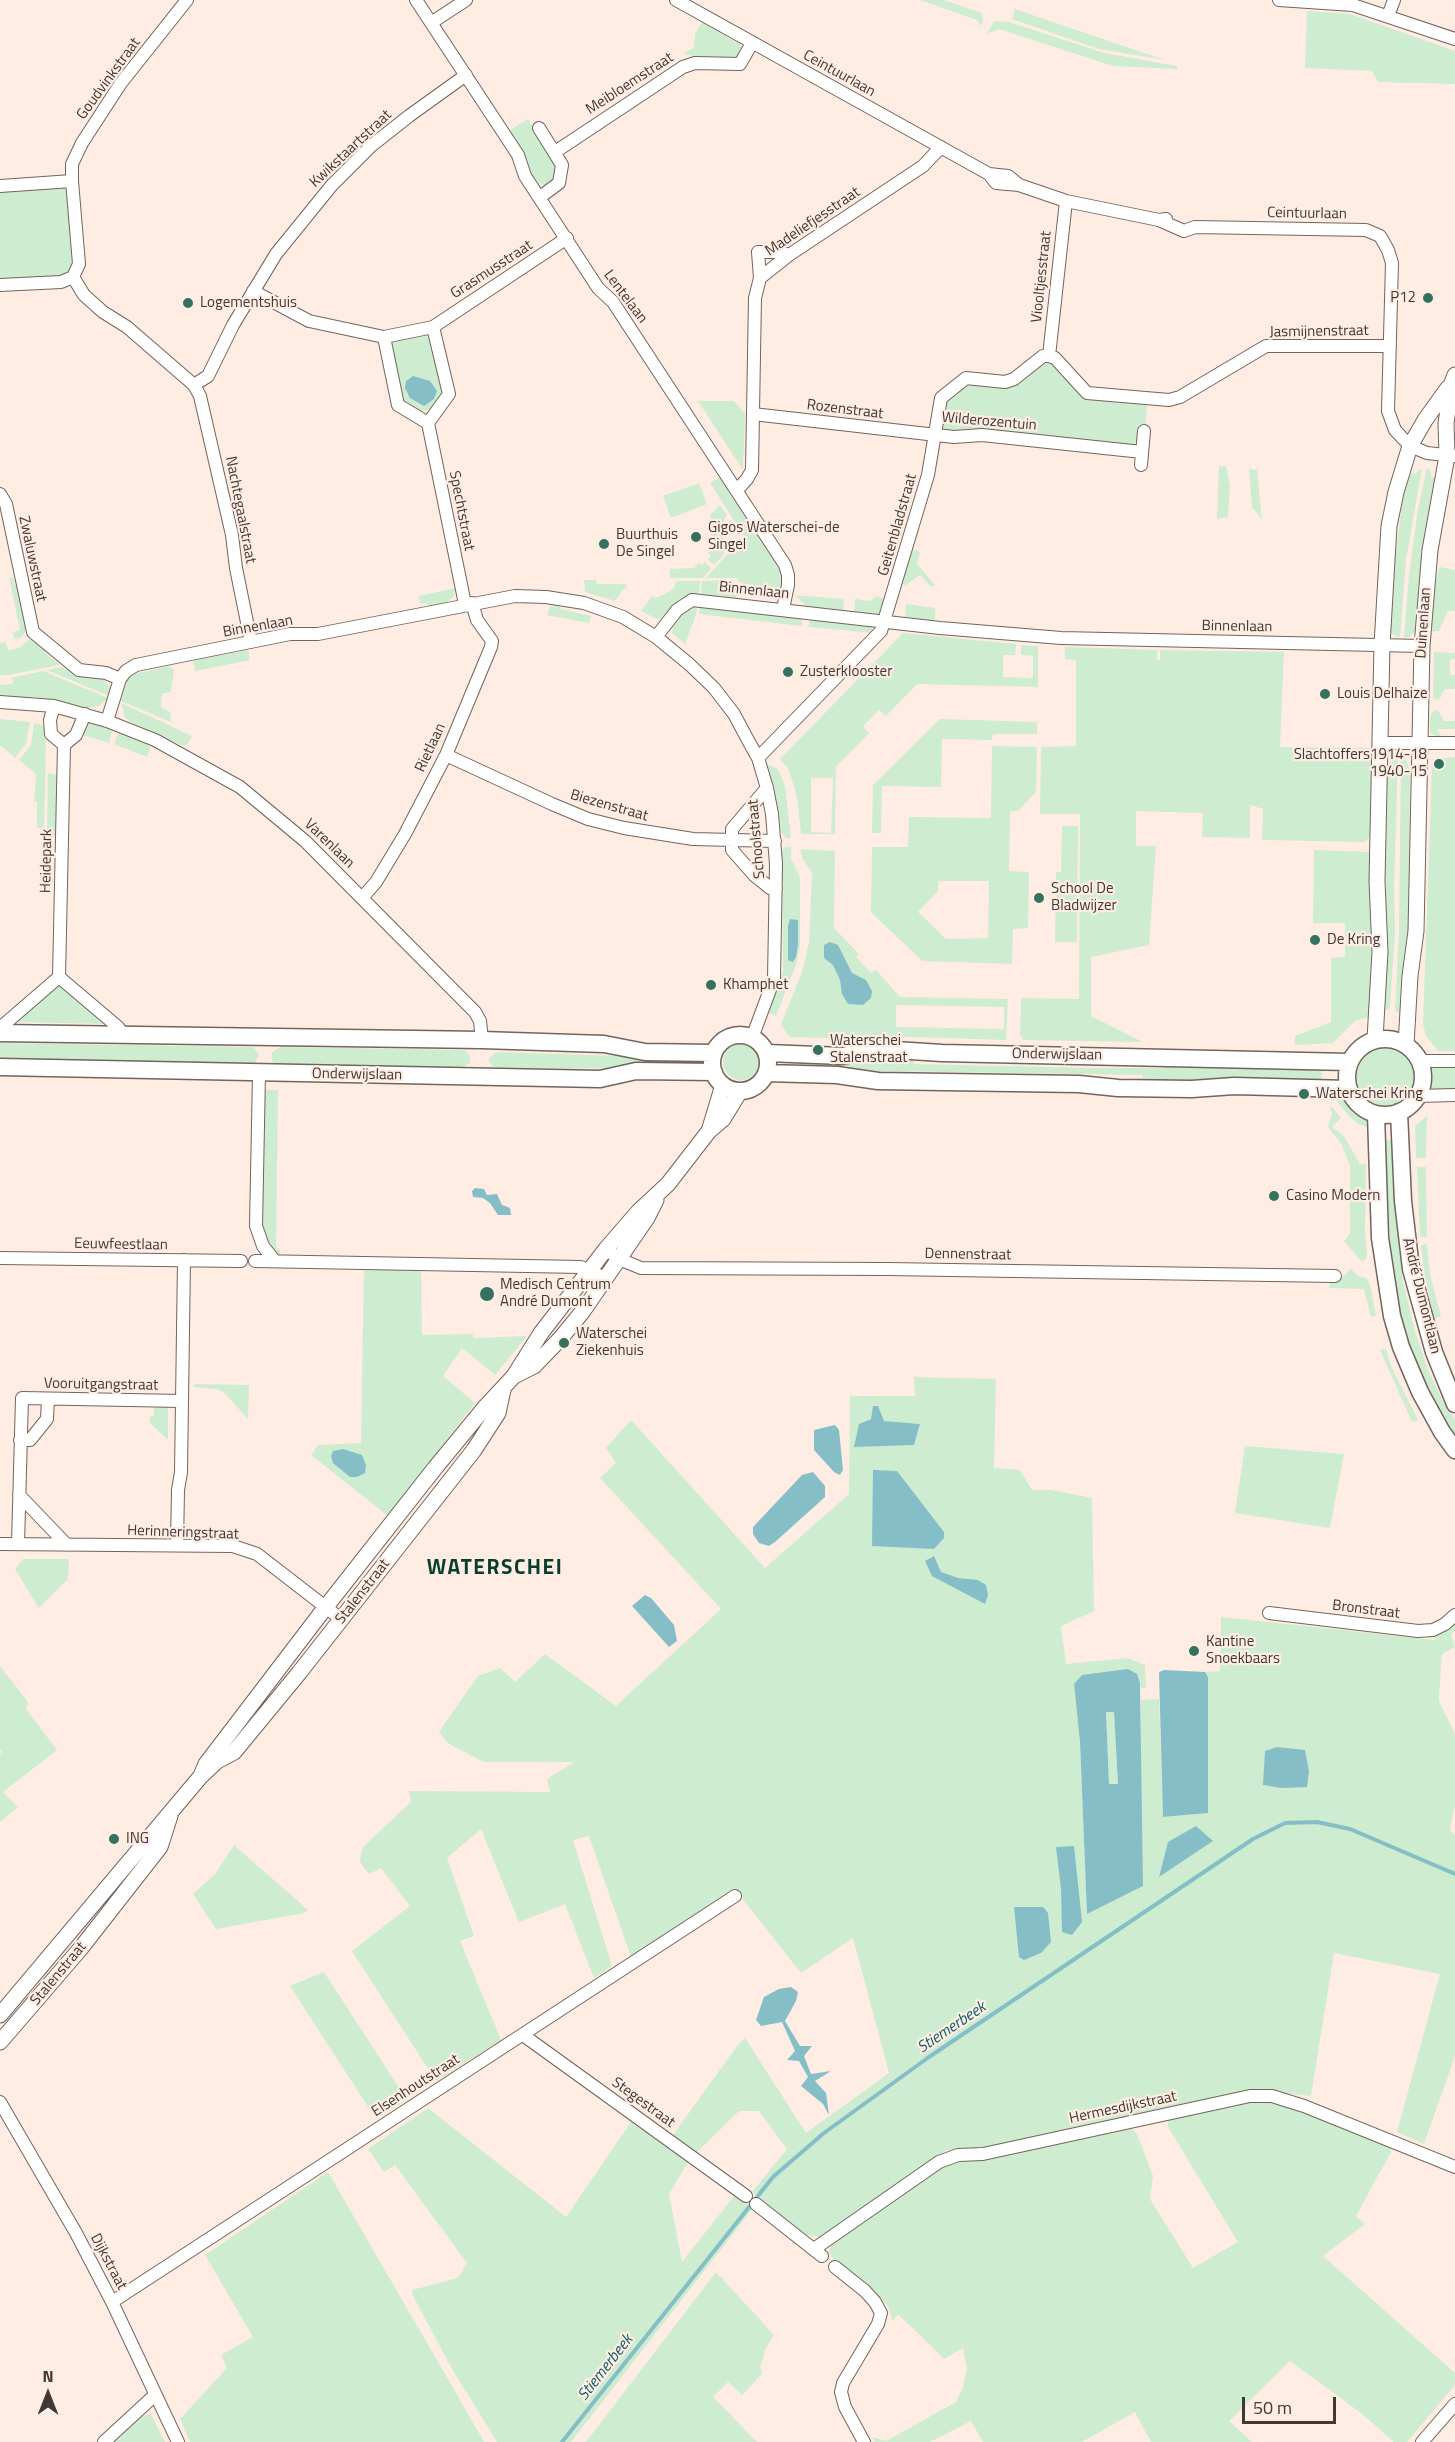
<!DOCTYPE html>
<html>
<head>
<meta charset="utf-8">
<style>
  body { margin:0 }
  #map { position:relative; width:1455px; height:2442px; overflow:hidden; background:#ffede3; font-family:"Titillium Web",sans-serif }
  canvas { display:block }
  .north { position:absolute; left:18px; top:2364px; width:60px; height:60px; -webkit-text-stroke:4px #ffede3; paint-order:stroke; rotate:0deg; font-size:16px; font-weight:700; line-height:24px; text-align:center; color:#3f3834 }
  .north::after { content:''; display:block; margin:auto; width:21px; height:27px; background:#3f3834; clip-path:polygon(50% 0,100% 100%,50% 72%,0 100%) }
  .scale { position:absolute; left:1242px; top:2397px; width:94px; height:27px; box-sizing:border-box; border:3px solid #3f3834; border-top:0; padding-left:8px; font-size:18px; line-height:21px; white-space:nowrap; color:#3f3834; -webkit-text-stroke:4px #ffede3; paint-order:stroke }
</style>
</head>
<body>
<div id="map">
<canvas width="1455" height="2442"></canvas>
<div class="north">N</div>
<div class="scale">50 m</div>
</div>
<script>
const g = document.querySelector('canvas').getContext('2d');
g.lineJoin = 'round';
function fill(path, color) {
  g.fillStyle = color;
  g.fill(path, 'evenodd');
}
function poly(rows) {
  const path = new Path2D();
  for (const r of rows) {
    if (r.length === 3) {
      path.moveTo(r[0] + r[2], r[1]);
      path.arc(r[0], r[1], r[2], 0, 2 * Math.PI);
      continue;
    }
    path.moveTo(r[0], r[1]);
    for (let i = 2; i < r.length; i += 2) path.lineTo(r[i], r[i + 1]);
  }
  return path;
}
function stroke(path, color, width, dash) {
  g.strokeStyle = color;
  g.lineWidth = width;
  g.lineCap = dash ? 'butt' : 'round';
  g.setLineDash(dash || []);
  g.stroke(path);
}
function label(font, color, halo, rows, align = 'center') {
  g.font = font + ' "Titillium Web",sans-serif';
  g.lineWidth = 4.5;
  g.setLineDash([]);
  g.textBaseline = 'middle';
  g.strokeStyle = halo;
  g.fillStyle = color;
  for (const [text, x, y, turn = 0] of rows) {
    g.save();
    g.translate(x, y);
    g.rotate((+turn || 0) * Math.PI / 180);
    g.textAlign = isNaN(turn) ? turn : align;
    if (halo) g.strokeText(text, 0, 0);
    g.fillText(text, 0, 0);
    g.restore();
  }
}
const green = poly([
  [920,0,944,0,982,13,983,21,981,26,977,20],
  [1015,9,1129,48,1166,60,1099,49,1012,19],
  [1307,11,1350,14,1455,51,1455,84,1378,82,1372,71,1305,68],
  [994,21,1009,22,1104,53,1177,66,1177,69,1113,66,999,29,987,34],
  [702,22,740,44,741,53,736,59,717,60,684,54,694,47,695,34],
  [528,119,556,164,554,181,548,185,539,184,532,177,511,135,510,130],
  [62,185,69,194,76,263,64,277,0,281,0,193,8,188],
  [424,332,433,339,444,394,435,408,414,413,400,403,389,347,395,337],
  [1047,363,1058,367,1109,401,1147,404,1145,429,1138,442,1133,446,951,434,945,430,940,421,946,403,961,388,974,384,1007,386,1039,365],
  [698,401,734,401,745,414,743,470],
  [1219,466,1226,466,1230,486,1228,517,1217,519],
  [1422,468,1406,560,1400,637,1397,637,1389,631,1392,580,1402,505,1409,473,1415,474],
  [1427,468,1431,471,1431,477,1437,478,1417,629,1409,637,1404,638,1409,575,1418,509],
  [1249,469,1257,470,1262,519,1252,507],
  [720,477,779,567,782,578,779,589,740,583,737,578,706,578,744,536,710,483],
  [699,483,707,504,671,518,663,496],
  [720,505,727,515,723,522,724,554,714,565,708,559,711,556,708,552,712,548,710,515],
  [912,549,920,552,917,564,935,585,931,587,920,575,906,585,901,584],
  [705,562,711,568,703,578,670,578,670,569,694,568,699,563,702,565],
  [1440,567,1455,570,1455,611,1448,611,1439,631,1429,631,1432,589],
  [9,577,13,578,14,583,18,585,27,628,22,637,14,639,13,632,20,630],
  [584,580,596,580,597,584,626,584,627,589,624,588,615,601,585,592],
  [729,580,728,588,739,599,701,595,702,581],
  [677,581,700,581,699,595,680,600,659,620,641,611,652,596,656,598,665,594,673,589],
  [456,588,454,596,446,603,430,606,426,603,420,604,419,596],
  [795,595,844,599,843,611,806,606],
  [877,596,888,601,882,612,874,615,854,613,855,599,870,601],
  [906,604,935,608,935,622,905,619],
  [558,605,561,609,591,616,589,623,547,615,550,606],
  [697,606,696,615,685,644,672,633,673,627,681,614],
  [700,607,799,618,802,621,802,626,699,614],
  [810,620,871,626,873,633,808,627],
  [903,633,1016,644,1015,655,1003,655,1003,677,1033,678,1033,656,1021,655,1021,645,1038,646,1038,687,917,684,886,716,879,710,863,726,869,733,836,767,835,834,801,834,797,797,789,770,780,759],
  [811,778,833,778,831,833,811,832],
  [28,640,36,640,45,647,46,654,60,665,8,675,0,675,0,643,6,642,8,650,19,648],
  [1065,647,1157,650,1157,660,1160,660,1160,650,1284,652,1280,747,1375,748,1372,835,1364,842,1262,840,1263,809,1250,805,1250,838,1202,837,1203,813,1136,811,1136,846,1156,846,1149,945,1091,957,1091,1016,1143,1042,1023,1040,1023,1037,1020,1036,1021,998,1079,999,1080,814,1040,814,1041,747,1076,746,1076,660,1065,659],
  [248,650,250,660,195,671,193,660],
  [1434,652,1455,653,1455,659,1450,660,1450,675,1455,675,1455,689,1445,689,1439,700,1433,698],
  [169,666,174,670,171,692,162,694,161,707,170,712,171,722,121,701,126,682,134,674],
  [61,667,82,677,101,678,112,688,109,696,47,670],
  [43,671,108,698,99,706,86,708,34,697,0,697,0,685,11,684,14,682,11,678],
  [121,703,192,736,187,745,183,746,129,721,125,717],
  [1438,710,1444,721,1455,721,1455,729,1437,729,1442,739,1430,733,1430,717,1433,711],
  [0,719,30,722,26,744,15,758,0,745],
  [940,719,1037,722,1037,734,993,734,992,740,942,739,941,787,882,786,881,833,872,833,873,785],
  [92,722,112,730,109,743,80,734,85,724],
  [34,723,43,725,46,737,44,829,37,828,37,802,34,802,36,774,19,760,31,745],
  [121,732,149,743,150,748,147,757,114,744,118,734],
  [992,746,1037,747,1036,792,1018,811,1010,811,1009,871,1029,872,1028,928,1013,929,1012,964,922,961,871,912,872,847,908,847,909,817,991,818],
  [938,881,989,881,988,938,946,939,918,912,938,891],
  [1398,757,1394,887,1395,930,1390,1009,1382,1010,1385,770,1391,760],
  [1401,757,1406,760,1410,771,1409,939,1404,1014,1395,1012,1399,932],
  [1455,757,1455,1051,1438,1051,1426,1036,1423,1024,1432,766,1442,758],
  [765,763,778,769,785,786,791,838,786,838,781,832,773,785],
  [48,773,58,775,58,833,54,837,47,833],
  [1062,826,1078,826,1077,942,1055,942,1056,872,1061,872],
  [785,847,791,847,791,859,800,877,800,945,796,965,776,1016,769,1013,783,972,782,851],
  [801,849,835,851,834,928,859,954,856,957,871,973,876,970,900,997,1008,999,1006,1040,880,1036,862,1039,789,1037,781,1024,802,972,809,943,812,873,802,858],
  [896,1005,1004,1007,1004,1029,896,1027],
  [1314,850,1371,852,1372,1016,1355,1021,1333,1043,1295,1045,1295,1036,1331,1022,1331,958,1345,957,1345,923,1313,923],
  [54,985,65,986,109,1024,12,1022],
  [0,1043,253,1047,259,1055,255,1063,248,1064,0,1059],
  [741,1062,18],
  [281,1047,465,1050,470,1056,470,1063,461,1068,276,1065,272,1061,272,1052],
  [1385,1077,30],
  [496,1052,683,1058,683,1069,497,1068,492,1066,488,1060],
  [879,1059,913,1060,914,1064,1091,1068,1163,1068,1163,1065,1322,1066,1321,1083,1143,1080,1142,1075,882,1071,881,1075,799,1071,799,1061],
  [1427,1065,1455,1065,1455,1092,1428,1092,1426,1089],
  [263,1090,278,1090,276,1247,280,1250,280,1258,268,1250,259,1220],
  [1334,1092,1343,1094,1347,1097,1370,1120,1372,1129,1358,1124,1348,1115,1338,1103],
  [1330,1107,1333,1108,1341,1118,1332,1127,1344,1136,1360,1164,1366,1164,1365,1229,1367,1256,1365,1260,1361,1261,1344,1241,1350,1234,1350,1166,1342,1145,1328,1127,1332,1113],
  [1427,1116,1426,1158,1416,1158,1415,1126],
  [1381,1140,1396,1140,1400,1253,1403,1282,1416,1335,1427,1367,1442,1400,1455,1420,1455,1436,1433,1400,1411,1353,1398,1308,1391,1268,1381,1176],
  [1417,1167,1426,1167,1427,1237,1420,1237],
  [1427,1244,1430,1275,1441,1316,1434,1319,1424,1271,1421,1245],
  [364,1267,421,1268,422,1335,473,1334,473,1338,527,1336,495,1375,462,1348,443,1376,475,1403,388,1516,311,1455,318,1445,361,1443],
  [1351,1269,1358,1276,1366,1278,1370,1284,1376,1316,1371,1317,1364,1289,1329,1288,1330,1281,1338,1281],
  [1386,1349,1391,1366,1418,1420,1412,1422,1380,1350],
  [914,1377,996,1379,994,1468,1020,1470,1032,1490,1051,1490,1092,1498,1094,1611,1061,1626,1066,1664,1128,1658,1145,1665,1146,1688,1141,1688,1140,1683,1074,1684,1080,1742,1087,1913,1140,1887,1141,1700,1159,1699,1163,1817,1208,1813,1208,1677,1205,1672,1220,1671,1221,1617,1435,1640,1435,1636,1455,1621,1455,1631,1451,1634,1455,1647,1442,1654,1439,1695,1439,1701,1455,1734,1455,1805,1450,1830,1455,1836,1455,2056,1424,2144,1397,2132,1440,1974,1334,1953,1311,2096,1266,2091,990,2148,947,2150,819,2237,803,2234,752,2192,787,2149,759,2111,739,2111,696,2153,673,2135,737,2046,745,2038,806,2133,889,2073,853,1938,801,1973,734,1888,631,1957,589,1836,573,1840,612,1966,594,1978,565,1904,519,1922,481,1829,447,1858,474,1936,460,1941,501,2040,436,2081,352,1951,410,1906,381,1868,369,1874,360,1862,362,1848,411,1802,409,1791,550,1792,547,1779,574,1762,484,1762,449,1744,439,1732,478,1676,500,1668,515,1682,545,1654,616,1706,721,1609,600,1478,616,1463,606,1448,631,1420,765,1568,849,1494,850,1396,915,1396],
  [874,1406,878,1406,884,1421,920,1424,914,1445,859,1424,871,1419],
  [194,1384,249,1385,248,1419,224,1392,217,1389,194,1387],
  [154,1406,168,1406,168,1440,150,1423,150,1417,154,1416],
  [1245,1446,1344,1454,1330,1528,1235,1513],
  [23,1559,69,1559,68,1579,39,1608,15,1569],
  [0,1666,28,1702,26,1709,57,1750,3,1792,18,1807,0,1822,0,1754,2,1752,0,1749],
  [1114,1711,1118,1784,1109,1784,1106,1712],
  [234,1845,308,1910,304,1913,216,1929,193,1894,216,1873],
  [324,1972,407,2100,376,2119,290,1986],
  [1262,2099,1285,2103,1390,2146,1391,2152,1356,2216,1365,2224,1323,2256,1455,2373,1455,2385,1407,2442,1394,2442,1361,2413,1290,2361,1229,2421,1252,2442,1151,2442,1135,2412,1082,2442,983,2442,971,2421,930,2442,875,2442,872,2437,886,2441,956,2402,963,2387,967,2369,963,2348,944,2359,898,2314,893,2321,887,2305,841,2264,833,2259,829,2251,832,2243,940,2165,1129,2127,1137,2134,1153,2176,1150,2199,1193,2268,1238,2242,1168,2127,1168,2118],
  [428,2108,566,2217,631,2122,688,2162,669,2194,682,2262,734,2196,754,2207,571,2442,497,2442,452,2369,412,2294,412,2290,458,2278,467,2263,395,2165,384,2172,368,2149],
  [328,2172,459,2398,484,2442,190,2442,180,2419,227,2368,221,2355,253,2337,205,2255],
  [716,2272,774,2335,766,2348,760,2367,762,2374,742,2395,728,2382,713,2397,757,2442,586,2442],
  [151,2414,165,2442,113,2442,133,2422,143,2416]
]);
const water = poly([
  [413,376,430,381,437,391,434,399,424,406,410,398,405,388,406,381],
  [790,919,798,920,798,945,796,957,793,962,788,960,788,926],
  [830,942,838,945,852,973,866,980,872,991,871,998,863,1005,848,1004,842,994,840,980,833,965,824,958,824,945],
  [475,1188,484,1189,487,1195,497,1194,502,1205,510,1208,511,1215,498,1215,490,1203,483,1198,473,1197,472,1191],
  [873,1406,878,1406,884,1421,920,1424,914,1445,854,1447,859,1424,871,1419],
  [835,1425,839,1430,843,1470,840,1475,834,1472,814,1450,814,1430],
  [343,1449,362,1455,366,1465,365,1473,357,1477,350,1477,333,1463,331,1456,333,1451],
  [873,1470,897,1471,944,1532,944,1538,934,1549,872,1546],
  [813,1472,825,1486,825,1497,775,1542,769,1546,759,1543,753,1534,753,1527,802,1475],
  [934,1556,941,1572,958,1578,978,1580,986,1585,988,1595,985,1604,932,1576,925,1561],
  [645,1595,651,1598,674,1625,677,1641,669,1647,632,1606],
  [1128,1669,1137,1674,1140,1683,1143,1886,1087,1914,1080,1742,1074,1684,1082,1675],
  [1106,1712,1114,1712,1118,1784,1109,1784],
  [1164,1670,1205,1672,1208,1677,1208,1813,1163,1817,1159,1672],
  [1277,1747,1305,1750,1309,1771,1307,1787,1282,1788,1263,1785,1265,1751],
  [1196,1826,1213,1841,1159,1877,1168,1842],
  [1074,1846,1082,1922,1072,1935,1062,1932,1061,1889,1056,1847],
  [1014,1907,1043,1907,1048,1913,1051,1942,1041,1953,1024,1960,1019,1957],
  [791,1987,798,1992,796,2001,785,2021,800,2046,812,2046,804,2056,811,2074,831,2071,815,2081,826,2093,829,2115,823,2104,801,2086,808,2077,799,2061,787,2060,795,2051,782,2022,761,2026,756,2020,764,1997,779,1989]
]);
const stream = poly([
  [562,2442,773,2177,824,2133,929,2057,1253,1839,1285,1823,1317,1822,1350,1829,1455,1874]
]);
const minor = poly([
  [416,0,518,155,525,176,598,288,613,302,785,565,788,575,788,585,783,609],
  [676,0,989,174,996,183,1019,185],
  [1279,0,1353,5,1455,39],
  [1388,16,1394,0],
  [431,23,466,0],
  [539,128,562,165,559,183,540,197],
  [555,152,683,67,695,63,740,64,752,43],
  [989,174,1008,176,1019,185,1066,201,1159,220,1166,219],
  [72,181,72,164,82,143,121,83,187,0],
  [0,186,72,181,79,264,73,277,61,282,0,285],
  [1159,220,1184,231,1195,227,1366,230,1380,236,1388,250,1392,263,1388,411,1395,430,1410,446,1427,453,1455,456],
  [73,277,84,295,103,312,127,327,194,385,200,396,232,535,236,568,251,642],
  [760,278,758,252,781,252,789,255],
  [253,291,309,321,384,337,433,327,567,238],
  [384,337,398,405,428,423,449,394,433,327],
  [1049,356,1066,201],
  [194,385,208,376,233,325,276,254,332,185,371,146,409,116,466,75],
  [753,414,954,437,982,435,1142,452],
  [428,423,465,604],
  [1141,465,1144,431],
  [737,490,747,479,752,470,755,298,760,278,789,255,923,166,941,147],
  [0,494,6,504,33,632,79,670,106,673,120,679],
  [656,637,677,610,692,600,940,628,1061,638,1422,646],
  [0,702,54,706,107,721,155,740,240,787,305,841,475,1012,480,1021,482,1040],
  [54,706,50,720,51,734,64,745],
  [107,721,120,679,126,671,136,665,290,634,318,634,515,596,546,597,584,603,623,617,656,637,689,664,714,688,734,714,749,742,758,758,767,788,772,814,776,864,774,979,752,1038],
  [1380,743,1455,743],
  [446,755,552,804,588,819,624,828,693,839,775,841],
  [758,758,881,631,928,475,941,398,966,378,1005,382,1014,379,1043,356,1049,356,1055,358,1087,393,1169,400,1180,397,1266,346,1390,346],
  [767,788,732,829,732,850,754,875,770,888,776,888],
  [362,898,376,882,405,834,446,755,491,647,492,641,477,620,472,603],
  [59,977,64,745,76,735,85,714],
  [0,1028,59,977,118,1027,124,1036],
  [1420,1061,1455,1061],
  [259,1074,256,1226,263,1246,275,1261],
  [1418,1096,1455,1095],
  [606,1249,619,1259,641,1268,887,1269,1335,1276],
  [0,1258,241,1261],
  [255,1261,581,1267,605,1278],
  [20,1440,30,1440,47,1419,48,1399],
  [19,1495,67,1545],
  [0,1544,233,1546,257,1554,341,1619],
  [18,1544,22,1398,182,1401],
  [177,1545,178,1490,181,1472,184,1260],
  [1269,1613,1418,1631,1433,1630,1445,1624,1455,1615],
  [523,2035,746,2196],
  [0,2102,76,2233,112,2302,178,2442],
  [756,2204,822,2256],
  [814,2249,939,2162,958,2155,983,2154,1250,2096,1272,2096,1304,2106,1455,2167],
  [835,2267,865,2291,875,2302,881,2313,878,2324,843,2383,841,2392,845,2407,864,2442],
  [112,2302,735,1896],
  [104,2442,155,2395],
  [1422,2442,1455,2404]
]);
const tertiary = poly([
  [1375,1039,1380,952,1377,881,1382,645,1389,526,1396,492,1410,446,1425,420,1448,388],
  [1406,1045,1410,976,1416,931,1422,646,1430,550,1447,456,1446,423,1452,383,1455,375],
  [710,1128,723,1085],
  [514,1376,534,1366,560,1339,583,1311,647,1218,656,1200],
  [201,1776,206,1764,325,1608,435,1468,486,1406,514,1376,541,1333,606,1249,638,1212,668,1184,709,1131,723,1119,740,1091],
  [0,2015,201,1776,217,1761,234,1752,299,1673,474,1450,498,1413,503,1390],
  [0,2042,81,1948,160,1847,170,1816]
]);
const secondary = poly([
  [0,1033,482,1040,604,1044,645,1052,714,1053],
  [740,1063,28],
  [1385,1077,38],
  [767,1053,842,1056,879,1049,942,1053,1349,1062],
  [0,1067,600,1079,636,1071,714,1072],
  [766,1073,837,1075,878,1081,1079,1084,1118,1088,1192,1089,1234,1086,1348,1089],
  [1399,1112,1403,1201,1411,1269,1434,1352,1455,1404],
  [1376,1114,1380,1238,1392,1316,1401,1347,1420,1392,1442,1432,1455,1450]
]);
const markers = [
  [1428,298,6,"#34725f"],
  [188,303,6,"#34725f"],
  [696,537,6,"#34725f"],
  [604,544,6,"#34725f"],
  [788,672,6,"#34725f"],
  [1325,694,6,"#34725f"],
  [1439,764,6,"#34725f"],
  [1039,898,6,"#34725f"],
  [1315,940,6,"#34725f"],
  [711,985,6,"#34725f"],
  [818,1050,6,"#34725f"],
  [1304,1094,6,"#34725f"],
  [1274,1196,6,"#34725f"],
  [487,1294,8,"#34725f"],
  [564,1343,6,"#34725f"],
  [1194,1651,6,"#34725f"],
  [114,1839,6,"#34725f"]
];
const streetNames = [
  ["Ceintuurlaan",839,74,29],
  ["Goudvinkstraat",109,79,-54],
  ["Meibloemstraat",630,84,-33],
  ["Kwikstaartstraat",351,149,-43],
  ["Ceintuurlaan",1307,214,1],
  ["Madeliefjesstraat",813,222,-34],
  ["Grasmusstraat",492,270,-33],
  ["Viooltjesstraat",1042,277,-84],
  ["Lentelaan",625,297,53],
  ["Jasmijnenstraat",1319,332,-1],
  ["Rozenstraat",845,410,7],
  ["Wilderozentuin",989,422,5],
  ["Nachtegaalstraat",240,510,79],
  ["Spechtstraat",461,511,79],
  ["Geitenbladstraat",898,525,-74],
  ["Zwaluwstraat",32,559,78],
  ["Binnenlaan",754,591,6],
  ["Duinenlaan",1424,623,-86],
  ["Binnenlaan",258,627,-10],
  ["Binnenlaan",1237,627,1],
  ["Rietlaan",431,748,-65],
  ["Biezenstraat",609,806,16],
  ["Schoolstraat",757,839,-95],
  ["Varenlaan",329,844,44],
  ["Heidepark",47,861,-89],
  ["Onderwijslaan",1057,1055,1],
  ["Onderwijslaan",357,1075,1],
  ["Eeuwfeestlaan",121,1245,1],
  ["Dennenstraat",968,1255,1],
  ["André Dumontlaan",1421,1296,76],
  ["Vooruitgangstraat",101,1385,1],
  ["Herinneringstraat",183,1533,2],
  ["Stalenstraat",363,1592,-52],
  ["Bronstraat",1366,1610,7],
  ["Stalenstraat",59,1974,-50],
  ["Elsenhoutstraat",416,2086,-33],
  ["Stegestraat",643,2103,36],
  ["Hermesdijkstraat",1123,2108,-12],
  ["Dijkstraat",108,2262,62]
];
const poiNames = [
  ["P12",1416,298,"right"],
  ["Logementshuis",200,303],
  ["Gigos Waterschei-de",708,528],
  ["Singel",708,545],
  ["Buurthuis",616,535],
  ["De Singel",616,552],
  ["Zusterklooster",800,672],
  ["Louis Delhaize",1337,694],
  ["Slachtoffers1914-18",1427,755,"right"],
  ["1940-15",1427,772,"right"],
  ["School De",1051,889],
  ["Bladwijzer",1051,906],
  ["De Kring",1327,940],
  ["Khamphet",723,985],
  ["Waterschei",830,1041],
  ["Stalenstraat",830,1058],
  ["Waterschei Kring",1316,1094],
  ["Casino Modern",1286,1196],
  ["Medisch Centrum",500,1285],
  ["André Dumont",500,1302],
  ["Waterschei",576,1334],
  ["Ziekenhuis",576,1351],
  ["Kantine",1206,1642],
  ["Snoekbaars",1206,1659],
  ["ING",126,1839]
];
const waterNames = [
  ["Stiemerbeek",952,2028,-34],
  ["Stiemerbeek",606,2368,-52]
];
const districtNames = [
  ["WATERSCHEI",495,1569]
];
fill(green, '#ceecd0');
fill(water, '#86bec8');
stroke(stream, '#86bec8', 4);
stroke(minor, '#73645c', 14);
stroke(tertiary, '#73645c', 17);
stroke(secondary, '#73645c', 19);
stroke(minor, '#fff', 12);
stroke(tertiary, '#fff', 15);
stroke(secondary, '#fff', 16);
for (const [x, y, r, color] of markers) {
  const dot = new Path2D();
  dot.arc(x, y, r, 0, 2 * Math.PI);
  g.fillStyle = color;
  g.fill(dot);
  stroke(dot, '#ffede3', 2);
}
label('15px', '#3f3834', '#ffede3', streetNames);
label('15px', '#3f3834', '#ffede3', poiNames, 'left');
label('italic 16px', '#0f5e69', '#ffede3', waterNames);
g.letterSpacing = '1.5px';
label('bold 21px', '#073e30', '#ffede3', districtNames);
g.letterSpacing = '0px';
</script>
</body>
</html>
